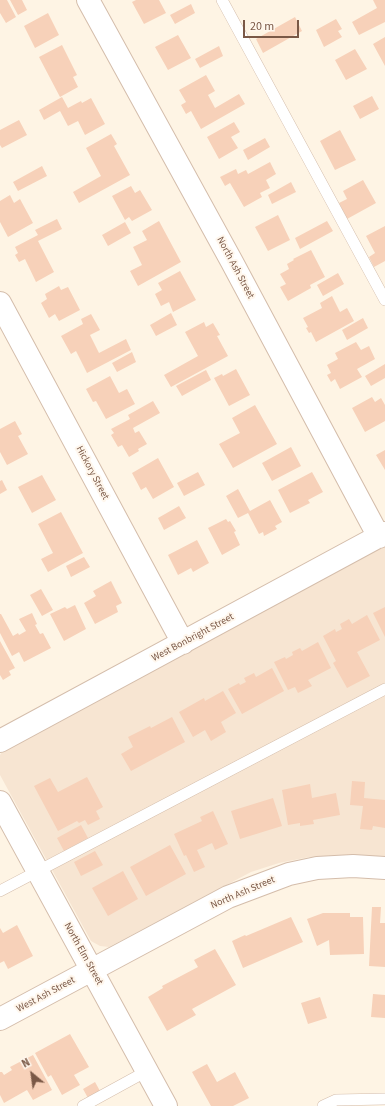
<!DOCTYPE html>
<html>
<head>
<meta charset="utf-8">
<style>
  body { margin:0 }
  #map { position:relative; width:385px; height:1106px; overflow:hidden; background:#fef4e4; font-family:"Source Sans 3",sans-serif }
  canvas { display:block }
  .north { position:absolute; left:12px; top:1054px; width:40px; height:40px; -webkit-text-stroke:3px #fff7ed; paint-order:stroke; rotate:331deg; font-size:11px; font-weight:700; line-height:16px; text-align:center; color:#7a5846 }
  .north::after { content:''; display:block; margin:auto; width:14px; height:18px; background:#7a5846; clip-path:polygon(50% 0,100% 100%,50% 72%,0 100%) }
  .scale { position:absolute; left:243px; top:20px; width:56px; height:18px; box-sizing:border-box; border:2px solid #7a5846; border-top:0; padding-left:5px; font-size:12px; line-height:14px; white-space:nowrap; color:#7a5846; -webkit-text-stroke:3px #fff7ed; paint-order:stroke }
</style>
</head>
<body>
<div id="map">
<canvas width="385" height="1106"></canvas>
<div class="north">N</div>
<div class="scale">20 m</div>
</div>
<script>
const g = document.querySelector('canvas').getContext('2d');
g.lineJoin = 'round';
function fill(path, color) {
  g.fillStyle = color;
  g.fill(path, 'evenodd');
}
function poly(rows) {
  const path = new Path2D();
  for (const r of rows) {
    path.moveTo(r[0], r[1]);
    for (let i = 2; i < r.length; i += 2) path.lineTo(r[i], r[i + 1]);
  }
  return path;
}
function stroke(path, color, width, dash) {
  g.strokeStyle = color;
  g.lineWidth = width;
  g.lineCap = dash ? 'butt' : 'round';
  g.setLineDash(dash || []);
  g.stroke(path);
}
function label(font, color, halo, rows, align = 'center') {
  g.font = font + ' "Source Sans 3",sans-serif';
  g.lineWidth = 4;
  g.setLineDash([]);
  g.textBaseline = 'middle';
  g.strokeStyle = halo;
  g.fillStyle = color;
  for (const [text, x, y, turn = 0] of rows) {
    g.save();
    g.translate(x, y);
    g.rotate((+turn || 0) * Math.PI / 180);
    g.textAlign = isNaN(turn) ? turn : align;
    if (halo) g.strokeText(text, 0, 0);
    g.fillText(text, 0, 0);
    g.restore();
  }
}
const residential = poly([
  [385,543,385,857,349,855,309,857,279,863,251,872,109,947,100,946,91,941,0,775,0,755,2,752]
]);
const building = poly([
  [0,0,7,0,16,17,6,23,0,13],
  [10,0,22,0,27,10,18,15],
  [136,0,159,0,166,13,144,24,132,2],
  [373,0,385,0,385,22,359,35,352,22,377,8],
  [191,4,195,13,175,24,170,15],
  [48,13,59,35,35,48,24,26],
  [295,17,302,31,263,53,256,39],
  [336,19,342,29,338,31,342,37,324,47,316,30],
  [178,35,191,58,168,70,155,47],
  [385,37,385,66,373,44],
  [62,45,77,75,73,77,78,87,60,97,39,57],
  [219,46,223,56,200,68,195,59],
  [355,49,367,69,346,80,335,60],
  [206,75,215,91,208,95,215,108,239,94,245,104,201,129,191,111,186,114,181,105,186,102,179,90],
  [372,96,379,109,360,119,353,106],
  [62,97,68,108,81,101,82,103,91,98,105,124,85,135,78,121,68,126,60,111,44,120,39,110],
  [19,120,27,135,2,148,0,145,0,130],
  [234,122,240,132,231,137,238,148,219,159,207,137],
  [340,130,356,160,335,170,320,141],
  [111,134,117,144,114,146,130,175,79,203,73,192,101,176,86,148],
  [265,138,270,147,248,160,243,150],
  [270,162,276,174,266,180,270,188,260,193,262,197,244,207,230,183,225,186,220,177,236,169,238,174,246,170,248,174],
  [42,166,47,176,18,191,13,182],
  [363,180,376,203,347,219,339,203,347,199,343,191],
  [291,182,296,192,272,204,268,195],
  [131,186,135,193,140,190,152,210,132,221,129,217,125,220,112,196],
  [10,195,14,203,20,199,33,223,8,237,0,222,0,201],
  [278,215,290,240,268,251,255,227],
  [57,219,62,229,38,241,54,272,36,282,25,259,19,262,15,255,18,253,15,247,38,235,35,230],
  [159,221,181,262,138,286,130,271,142,265,133,247,147,240,142,231],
  [327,221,333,231,300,249,295,238],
  [125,222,131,233,108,246,102,235],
  [385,226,385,261,374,267,369,257,375,253,366,236],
  [311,250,325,277,310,285,311,288,288,301,280,287,286,284,280,274,289,269,287,264,294,260,293,259],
  [180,271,196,300,173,312,169,302,161,306,155,294,162,290,158,283],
  [338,273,344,284,323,296,317,285],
  [59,286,61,290,68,287,80,310,59,321,55,314,49,318,41,303,47,299,45,294],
  [332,296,340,312,347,308,354,321,316,342,311,332,309,333,306,328,308,327,303,318,322,308,320,303],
  [171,313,177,325,156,336,150,325],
  [91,314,100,330,90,335,99,353,126,339,131,350,87,373,76,351,71,354,61,336,83,324,81,319],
  [363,318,368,328,347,340,342,330],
  [204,322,206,327,213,323,220,335,217,336,228,356,171,387,164,375,198,356,185,332],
  [356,342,361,350,369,346,375,359,357,369,362,377,340,389,335,379,331,382,327,375,331,373,327,365,338,359,335,353],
  [132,352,136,362,117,372,112,363],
  [385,364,385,378,371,386,365,376],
  [236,369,250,395,229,406,214,378,222,374,223,376],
  [206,370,211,380,182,396,176,386],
  [110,376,119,393,127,389,135,404,106,419,96,401,93,402,86,389],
  [372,397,375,402,381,398,385,405,385,421,365,432,352,408],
  [153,401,160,413,133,428,135,433,139,431,147,444,138,449,139,451,129,457,122,445,118,447,111,435,114,433,111,429,130,419,128,415],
  [255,405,277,444,233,468,219,444,240,433,232,418],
  [15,421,22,434,18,436,28,454,7,465,0,452,0,429],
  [291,447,301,466,272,481,262,463],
  [385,450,385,470,376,455],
  [158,458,174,487,153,499,146,487,141,490,132,473],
  [198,472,205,485,184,496,177,483],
  [312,472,323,492,308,500,310,503,290,513,278,490],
  [42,475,56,500,32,513,18,487],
  [2,480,7,490,0,494,0,481],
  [238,489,250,511,270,500,282,522,275,526,277,529,264,536,263,532,259,534,248,513,238,518,226,496],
  [179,506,186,518,164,530,158,518],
  [61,512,83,553,48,572,41,559,53,553,38,524],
  [226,519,228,522,230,521,236,531,234,532,240,545,222,555,208,528],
  [197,540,209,563,193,572,191,568,178,575,168,555],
  [84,557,90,567,71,577,66,566],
  [111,581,122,603,116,606,118,612,95,624,84,603,96,596,93,591],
  [41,589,53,610,42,616,30,595],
  [75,605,86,629,64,641,50,614,65,607,67,609],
  [385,607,385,637,373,613],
  [32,613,37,624,35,625,40,634,43,633,51,648,24,662,19,652,12,656,0,633,0,614,1,614,13,636,18,633,19,635,26,631,19,619],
  [367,615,380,640,357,652,370,676,347,688,333,663,336,661,323,636,335,629,336,632,342,629,340,624,349,619,352,624],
  [0,641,15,668,9,671,11,675,3,680,0,675],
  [318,642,331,668,308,680,312,686,298,693,295,687,288,690,274,662,285,657,286,659,293,655,292,652,300,648,302,651],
  [272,668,284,691,242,714,228,689,239,683,240,685,246,682,244,678,254,673,256,677],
  [223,691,236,713,221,722,226,732,211,741,205,730,193,737,179,712,204,698,205,701],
  [172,717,185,742,131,771,121,754,133,747,128,737,150,726,151,728],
  [87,777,103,807,96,811,100,819,88,825,85,820,79,823,77,821,58,831,34,786,50,778,58,792],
  [352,781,365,782,364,798,385,800,385,828,373,826,372,830,360,829,363,806,350,805],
  [310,784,312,798,336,793,340,815,313,820,314,824,300,826,300,823,288,825,282,790],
  [273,798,282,826,240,839,231,811],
  [213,811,228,844,215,850,212,843,197,850,205,867,194,872,186,855,184,856,174,834,202,821,200,817],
  [81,825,88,838,64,851,57,838],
  [170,845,186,874,146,896,130,867],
  [95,851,103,865,81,876,74,862],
  [123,871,138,899,108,916,92,888],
  [372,907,381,907,380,923,385,923,385,967,369,966],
  [323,913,350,913,350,917,363,917,364,954,330,955,329,940,317,946,307,919],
  [291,917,303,942,243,968,232,941,245,935,246,936],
  [17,925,33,956,8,969,4,961,0,963,0,928,3,933],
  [215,949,236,985,192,1009,196,1015,167,1031,148,997,163,988,162,986,198,967,194,960],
  [373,994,385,995,385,1018,371,1017],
  [320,997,327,1018,308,1024,301,1003],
  [70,1034,89,1067,74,1075,80,1085,62,1095,51,1075,48,1077,35,1053],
  [33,1055,52,1090,33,1100,27,1090,4,1103,0,1095,0,1072,2,1072,4,1075,12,1070,10,1067],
  [207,1064,217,1082,235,1072,249,1098,233,1106,211,1106,192,1072],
  [95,1082,100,1091,88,1098,83,1089]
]);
const lane = poly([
  [222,0,385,300],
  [0,891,385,689],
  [83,1106,147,1071],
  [323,1106,336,1100,385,1099]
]);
const street = poly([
  [88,0,232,262,379,537],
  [0,303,183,643],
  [0,741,385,533],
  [0,802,166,1106],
  [0,1019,228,897,289,874,317,868,353,866,385,868]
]);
const streetNames = [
  ["North Ash Street",235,268,62],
  ["Hickory Street",92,473,62],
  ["West Bonbright Street",193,638,-28],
  ["North Ash Street",243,893,-23],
  ["North Elm Street",83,954,61],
  ["West Ash Street",46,995,-28]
];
fill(residential, '#f7e5d2');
fill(building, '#f7d1b9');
stroke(lane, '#d4bdab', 12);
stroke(street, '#d4bdab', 24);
stroke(lane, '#fff', 11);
stroke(street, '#fff', 22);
label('10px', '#7a5846', '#fff7ed', streetNames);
</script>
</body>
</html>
